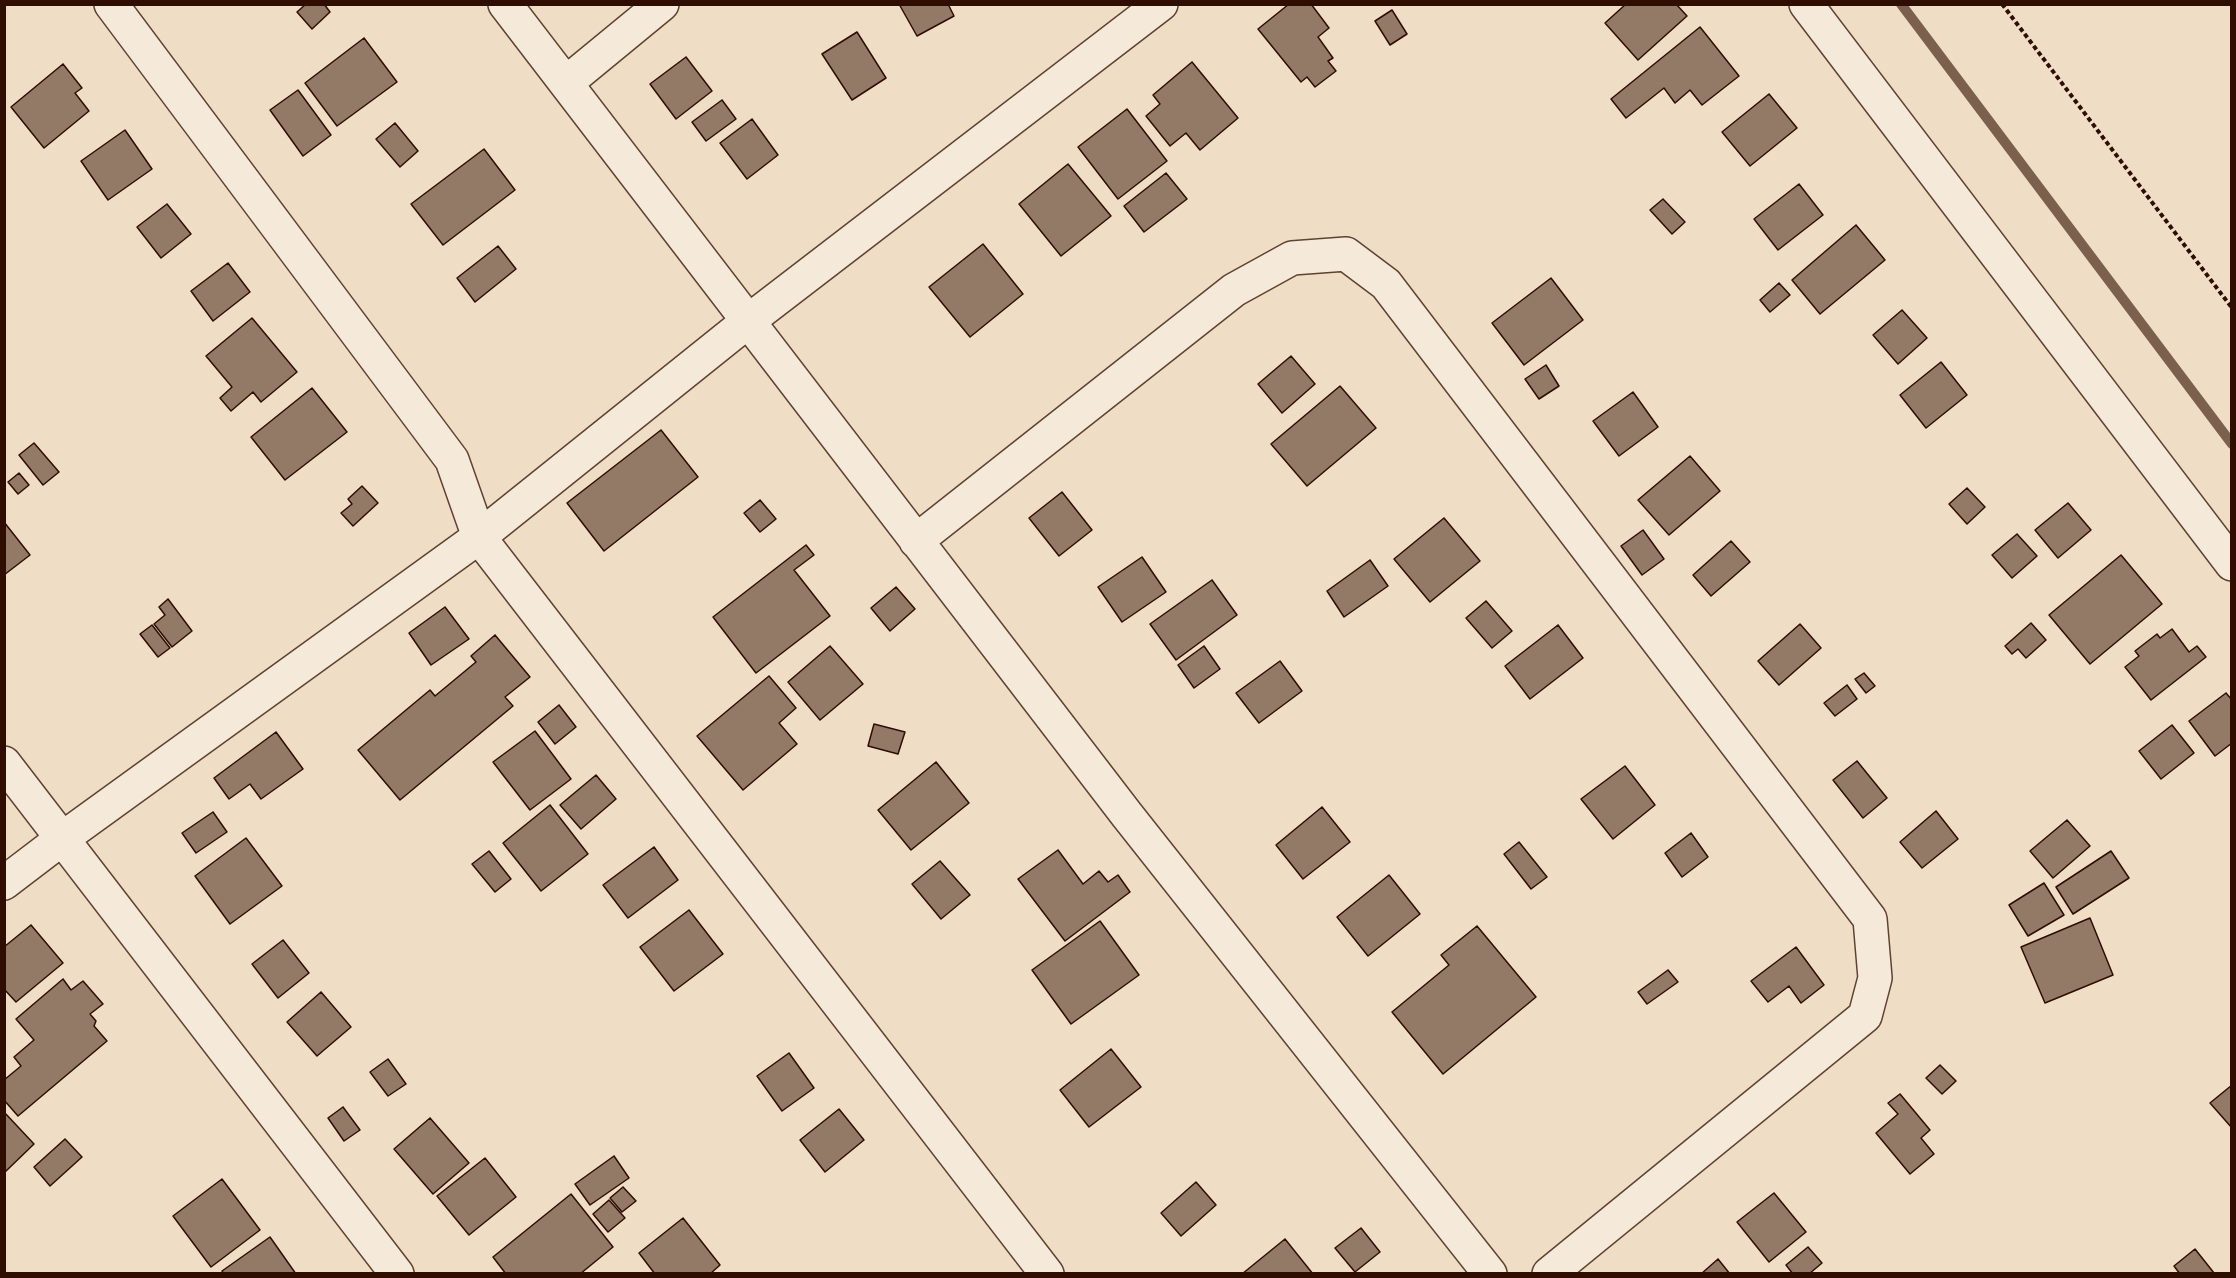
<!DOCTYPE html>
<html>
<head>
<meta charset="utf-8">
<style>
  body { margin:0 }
  #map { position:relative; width:2236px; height:1278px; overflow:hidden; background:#efddc5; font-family:Alegreya,serif }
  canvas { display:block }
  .frame { position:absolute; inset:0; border:6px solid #2f0e01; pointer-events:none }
</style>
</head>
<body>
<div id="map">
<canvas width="2236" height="1278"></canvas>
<div class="frame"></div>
</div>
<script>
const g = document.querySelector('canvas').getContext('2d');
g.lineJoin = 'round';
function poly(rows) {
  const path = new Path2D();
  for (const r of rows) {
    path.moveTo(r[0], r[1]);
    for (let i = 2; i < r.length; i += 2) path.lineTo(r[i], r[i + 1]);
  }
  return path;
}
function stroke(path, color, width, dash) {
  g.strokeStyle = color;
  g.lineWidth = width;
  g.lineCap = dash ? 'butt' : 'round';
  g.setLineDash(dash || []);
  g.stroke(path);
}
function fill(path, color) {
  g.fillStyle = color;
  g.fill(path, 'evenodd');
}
const stream = poly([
  [1901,4,2232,444]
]);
const building = poly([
  [306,4,324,4,330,12,312,29,297,12,306,4],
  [899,4,948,4,954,16,917,36,899,4],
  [1289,4,1311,4,1329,28,1318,37,1333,58,1328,61,1336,71,1315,87,1307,77,1301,82,1258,29,1289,4],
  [1626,4,1676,4,1687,16,1638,60,1605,23,1626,4],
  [1392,10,1407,34,1390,45,1375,21,1392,10],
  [1700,27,1739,76,1702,105,1690,90,1675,103,1664,88,1626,118,1611,99,1700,27],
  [857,32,886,78,852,100,822,54,857,32],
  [364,38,397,82,337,126,305,83,364,38],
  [686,57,712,91,676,119,650,84,686,57],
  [1192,62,1238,118,1200,150,1186,133,1170,146,1146,116,1160,104,1153,95,1192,62],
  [63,64,82,88,75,93,89,111,44,148,11,107,63,64],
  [298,90,331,135,303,156,270,110,298,90],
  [1769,94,1797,128,1750,166,1722,132,1769,94],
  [722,100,736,119,706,141,692,122,722,100],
  [1127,109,1167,161,1118,199,1078,147,1127,109],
  [752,119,778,155,747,179,720,143,752,119],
  [395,123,418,151,400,167,376,139,395,123],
  [125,130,152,169,108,200,81,161,125,130],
  [484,149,515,190,443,245,411,204,484,149],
  [1068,164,1111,216,1061,256,1019,204,1068,164],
  [1166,173,1187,199,1144,232,1124,206,1166,173],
  [1799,184,1823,215,1778,250,1754,219,1799,184],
  [1663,199,1685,222,1672,234,1650,210,1663,199],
  [167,204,191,234,161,258,137,227,167,204],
  [1856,225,1885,260,1820,314,1792,280,1856,225],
  [983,244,1023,294,970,337,929,287,983,244],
  [498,246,516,269,475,302,457,278,498,246],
  [228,263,250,292,213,321,191,291,228,263],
  [1551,278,1583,320,1524,365,1492,323,1551,278],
  [1779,283,1790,295,1770,312,1760,300,1779,283],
  [1902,310,1927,338,1898,364,1873,335,1902,310],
  [252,318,297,372,261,402,253,392,231,411,220,398,232,387,206,356,252,318],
  [1291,356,1315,384,1282,413,1258,384,1291,356],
  [1941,362,1967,395,1926,428,1900,395,1941,362],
  [1546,365,1559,386,1539,399,1525,379,1546,365],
  [1340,386,1376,428,1307,486,1271,444,1340,386],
  [312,388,347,432,285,480,251,437,312,388],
  [1633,392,1658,427,1619,456,1593,421,1633,392],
  [661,430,698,477,604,551,567,503,661,430],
  [34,443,59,472,43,485,19,455,34,443],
  [1690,456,1720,491,1669,535,1638,500,1690,456],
  [19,473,29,485,18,494,8,482,19,473],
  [362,486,378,503,353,526,341,513,352,504,348,499,362,486],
  [1967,488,1985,507,1967,524,1949,504,1967,488],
  [1062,492,1092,530,1059,556,1029,518,1062,492],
  [760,500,776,519,760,532,744,513,760,500],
  [2068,503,2091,530,2058,558,2035,530,2068,503],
  [1444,518,1480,561,1430,602,1394,559,1444,518],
  [4,522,30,555,4,575,4,522],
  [1643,530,1664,559,1642,575,1621,546,1643,530],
  [2017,534,2037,556,2012,578,1992,555,2017,534],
  [1731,541,1750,562,1711,596,1693,575,1731,541],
  [806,545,814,555,794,570,830,616,756,673,713,617,806,545],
  [2121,555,2162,604,2090,664,2049,615,2121,555],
  [1142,557,1166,592,1122,622,1098,587,1142,557],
  [1370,560,1388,586,1344,617,1327,591,1370,560],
  [1212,580,1237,615,1176,660,1150,624,1212,580],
  [896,587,915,609,890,631,871,608,896,587],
  [168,599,192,631,172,647,154,624,165,615,159,607,168,599],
  [1486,601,1512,631,1492,648,1466,618,1486,601],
  [445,607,469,639,431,665,409,633,445,607],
  [2031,623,2046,640,2026,658,2018,649,2012,654,2005,646,2031,623],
  [1800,624,1821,648,1779,685,1758,661,1800,624],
  [152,625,170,648,158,657,140,634,152,625],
  [1558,625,1583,658,1530,699,1505,666,1558,625],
  [2172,629,2189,652,2197,646,2206,657,2151,700,2125,667,2139,656,2135,651,2157,634,2160,638,2172,629],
  [495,635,530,677,505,697,513,706,400,800,358,750,430,690,435,696,476,662,471,656,495,635],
  [830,646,863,684,820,720,788,682,830,646],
  [1204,646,1220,669,1194,688,1178,665,1204,646],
  [1280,661,1302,691,1259,723,1236,693,1280,661],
  [1864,673,1875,686,1866,693,1855,679,1864,673],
  [769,676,796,708,779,723,797,744,743,790,697,736,769,676],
  [1847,685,1857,699,1835,716,1824,703,1847,685],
  [2226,693,2232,700,2232,743,2215,756,2189,721,2226,693],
  [559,705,576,727,555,744,538,722,559,705],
  [874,724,905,732,898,754,868,746,874,724],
  [2172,725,2194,753,2161,779,2139,751,2172,725],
  [535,731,571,779,530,810,493,762,535,731],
  [276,732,303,769,261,799,250,784,229,799,214,778,276,732],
  [1857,761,1887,798,1863,818,1833,780,1857,761],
  [936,762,969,803,911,850,878,810,936,762],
  [1625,766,1655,805,1613,839,1581,799,1625,766],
  [596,775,616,799,581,829,560,805,596,775],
  [550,805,588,854,541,891,503,843,550,805],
  [1322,807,1350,842,1303,879,1276,845,1322,807],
  [1936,811,1958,839,1922,868,1900,842,1936,811],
  [213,812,227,832,196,853,182,833,213,812],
  [2067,820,2090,846,2053,878,2030,851,2067,820],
  [1691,833,1708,857,1682,877,1665,853,1691,833],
  [246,838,282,886,230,924,195,876,246,838],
  [1519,842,1547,877,1531,889,1504,854,1519,842],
  [654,847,678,880,628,918,603,885,654,847],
  [1058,850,1083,884,1099,871,1108,882,1118,875,1130,892,1065,941,1018,879,1058,850],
  [489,851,511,879,495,892,472,864,489,851],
  [2111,851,2129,878,2073,914,2056,887,2111,851],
  [940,861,970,895,941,919,912,884,940,861],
  [1389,875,1420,914,1368,956,1337,917,1389,875],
  [2044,883,2064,915,2028,936,2009,905,2044,883],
  [689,910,723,954,674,991,640,947,689,910],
  [2090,918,2113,975,2045,1003,2021,947,2090,918],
  [1100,921,1139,975,1071,1024,1032,970,1100,921],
  [31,925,63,963,16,1002,4,989,4,947,31,925],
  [1477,926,1536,997,1443,1074,1392,1012,1449,965,1441,955,1477,926],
  [283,940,309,973,278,998,252,964,283,940],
  [1796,947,1824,985,1801,1003,1789,986,1768,1002,1751,981,1796,947],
  [1668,970,1678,982,1647,1004,1638,992,1668,970],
  [63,979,71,990,83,981,103,1004,90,1014,96,1021,94,1026,107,1041,18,1116,4,1100,4,1080,21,1066,14,1057,34,1040,16,1019,63,979],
  [321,992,351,1027,317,1056,287,1022,321,992],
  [1111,1049,1141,1087,1089,1127,1060,1090,1111,1049],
  [789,1053,814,1088,782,1111,757,1076,789,1053],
  [388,1059,406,1084,388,1096,370,1072,388,1059],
  [1940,1065,1956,1081,1942,1094,1926,1078,1940,1065],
  [2232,1085,2232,1128,2210,1103,2232,1085],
  [1900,1094,1930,1130,1921,1138,1934,1154,1910,1174,1876,1133,1898,1114,1888,1103,1900,1094],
  [343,1107,360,1130,344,1141,328,1118,343,1107],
  [839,1109,864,1140,825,1172,800,1140,839,1109],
  [4,1112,34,1144,5,1172,4,1171,4,1112],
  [430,1118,469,1163,433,1194,394,1149,430,1118],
  [65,1139,82,1157,50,1186,34,1167,65,1139],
  [614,1156,629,1178,590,1205,575,1184,614,1156],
  [485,1158,516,1197,469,1235,437,1196,485,1158],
  [222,1179,260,1230,211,1267,173,1216,222,1179],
  [1196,1182,1216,1205,1181,1236,1161,1213,1196,1182],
  [623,1187,636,1201,622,1212,610,1198,623,1187],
  [1774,1193,1806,1232,1769,1262,1737,1222,1774,1193],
  [571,1194,613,1247,580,1274,506,1274,493,1257,571,1194],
  [609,1200,625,1218,608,1232,593,1214,609,1200],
  [683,1218,720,1265,710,1274,655,1274,639,1253,683,1218],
  [1361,1228,1380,1252,1355,1272,1335,1248,1361,1228],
  [270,1237,296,1274,224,1274,222,1271,270,1237],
  [1285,1239,1313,1274,1242,1274,1285,1239],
  [1808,1247,1822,1263,1809,1274,1793,1274,1786,1265,1808,1247],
  [2195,1249,2214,1273,2213,1274,2180,1274,2174,1266,2195,1249],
  [1718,1259,1730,1274,1701,1274,1718,1259]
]);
const path = poly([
  [2002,4,2232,308]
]);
const minor = poly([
  [111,4,452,460,479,537,1047,1274],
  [505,4,1127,815,1490,1274],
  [1806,4,2232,564],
  [566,83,662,4],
  [916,541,1234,290,1292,258,1346,254,1386,284,1870,919,1875,978,1865,1016,1549,1274],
  [4,763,397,1274],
  [4,883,63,838,479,537,747,322,1161,4]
]);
stroke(stream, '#7b604e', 10);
fill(building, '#937a67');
stroke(building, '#2f0e01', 1.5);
stroke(minor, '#5f4232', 36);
stroke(path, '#2f0e01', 4, [4.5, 3]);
stroke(minor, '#f5e9d9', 33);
</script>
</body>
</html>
